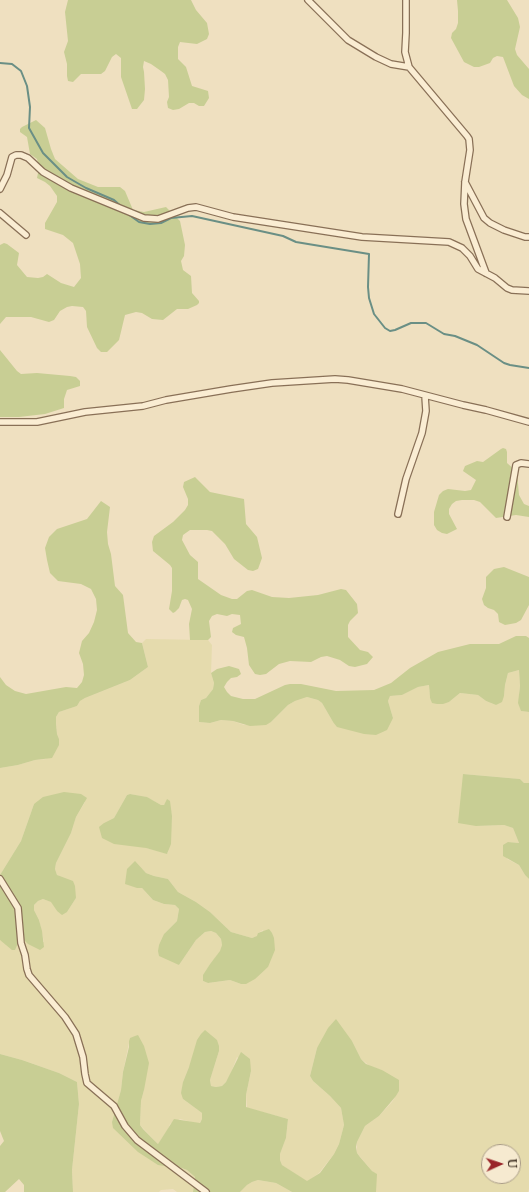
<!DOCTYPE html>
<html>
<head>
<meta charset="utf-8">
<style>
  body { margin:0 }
  #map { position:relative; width:529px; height:1192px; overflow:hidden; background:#efe0c0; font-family:"Libre Baskerville",serif }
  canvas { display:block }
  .north { position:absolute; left:481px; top:1144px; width:40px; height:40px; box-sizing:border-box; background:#f6ead0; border:1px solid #aa9d88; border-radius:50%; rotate:87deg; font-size:11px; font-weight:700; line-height:16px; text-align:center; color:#38291c }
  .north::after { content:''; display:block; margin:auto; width:14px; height:18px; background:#9a2529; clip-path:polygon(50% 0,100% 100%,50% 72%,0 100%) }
</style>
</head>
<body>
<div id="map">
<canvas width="529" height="1192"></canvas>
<div class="north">U</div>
</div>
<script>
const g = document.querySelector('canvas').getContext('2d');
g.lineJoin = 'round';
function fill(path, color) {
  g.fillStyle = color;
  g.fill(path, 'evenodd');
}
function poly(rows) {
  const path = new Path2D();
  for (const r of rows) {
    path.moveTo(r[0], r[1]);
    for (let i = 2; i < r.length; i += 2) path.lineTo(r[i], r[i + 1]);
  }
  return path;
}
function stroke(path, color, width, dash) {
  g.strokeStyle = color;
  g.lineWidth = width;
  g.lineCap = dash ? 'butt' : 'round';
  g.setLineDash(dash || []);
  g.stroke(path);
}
const farmland = poly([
  [146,639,208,640,212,645,211,673,214,683,213,689,206,698,201,700,199,706,199,722,210,723,221,720,233,721,244,725,271,722,288,705,295,701,307,697,318,700,322,703,333,722,393,718,388,701,390,696,402,695,418,687,429,685,430,698,437,704,449,702,460,693,478,695,486,701,496,705,504,696,505,685,508,673,519,670,520,686,519,692,521,711,529,712,529,783,524,783,520,779,463,774,476,826,504,825,513,828,519,843,508,842,507,859,519,865,525,875,529,879,529,1189,528,1192,376,1192,376,1174,372,1171,357,1153,357,1142,365,1126,379,1116,392,1102,399,1091,382,1070,371,1067,361,1059,352,1041,317,1048,310,1076,313,1081,330,1096,341,1108,344,1125,339,1144,334,1154,319,1173,307,1182,282,1165,280,1160,280,1154,286,1138,288,1119,247,1108,246,1095,251,1071,237,1057,229,1078,226,1082,222,1086,216,1087,211,1086,210,1080,219,1051,219,1046,189,1067,183,1082,183,1099,202,1113,202,1119,199,1124,180,1119,170,1124,168,1129,158,1144,140,1125,141,1101,144,1090,130,1038,123,1072,121,1090,112,1122,171,1167,176,1166,187,1170,195,1177,193,1192,177,1192,173,1189,161,1190,159,1192,73,1192,72,1170,79,1104,77,1082,59,1073,22,1060,0,1054,0,940,18,943,24,940,44,942,39,920,34,910,34,905,38,901,43,899,52,902,57,911,67,912,76,898,62,878,57,875,55,869,56,863,71,833,76,817,85,802,34,804,21,841,0,875,0,768,18,765,35,760,46,759,59,739,57,734,56,722,56,717,59,712,77,706,80,701,85,698,130,680,148,667,142,643],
  [130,794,146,797,161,805,164,805,168,800,172,816,168,853,146,848,104,823,114,818,127,795],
  [127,869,142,869,146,873,154,876,168,879,178,892,196,902,210,912,231,932,252,938,258,936,258,933,263,930,268,967,241,984,230,980,208,983,203,981,204,975,210,964,221,951,222,945,221,939,216,933,211,931,205,932,196,940,179,965,164,934,177,921,179,909,175,905,164,904,153,900,127,872],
  [489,1152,513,1152,513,1176,489,1176],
  [258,1180,276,1183,292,1192,240,1192,247,1185,252,1182]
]);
const green = poly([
  [68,0,191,0,196,10,207,23,209,34,207,39,197,44,180,42,178,47,178,59,186,67,192,86,208,91,209,98,204,106,199,106,194,103,189,103,179,109,173,110,168,108,167,102,169,97,168,80,165,74,161,71,151,64,144,61,143,67,144,72,145,89,144,100,137,109,132,109,121,77,121,58,116,54,112,57,105,71,101,74,81,74,73,82,68,81,67,76,67,64,64,52,68,41,65,12],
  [457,0,507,0,518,18,520,27,515,49,517,55,529,69,529,99,522,95,514,86,503,57,497,56,493,58,490,63,479,67,474,67,464,62,451,38,452,33,456,29,458,23,458,11],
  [36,120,45,128,51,149,55,159,78,179,98,187,120,187,125,191,133,210,144,212,166,207,180,221,185,245,184,256,181,261,183,270,191,276,192,293,199,301,199,303,197,305,188,309,177,309,163,320,152,319,142,313,136,312,125,315,119,340,107,352,101,352,97,348,87,327,86,311,83,307,72,306,67,307,60,311,54,320,49,322,31,317,6,317,0,324,0,245,4,243,7,244,19,253,17,265,27,277,38,278,43,277,47,274,61,283,74,287,81,278,80,264,73,243,63,235,45,229,45,223,57,202,57,196,50,186,45,182,37,178,39,168,37,159,30,154,27,137,20,132,20,129,22,127],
  [0,350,17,371,21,374,37,373,70,376,76,377,80,381,80,386,67,390,64,399,64,408,45,414,19,417,0,417],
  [503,448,506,449,507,452,507,463,517,472,519,495,524,504,529,506,529,517,516,515,496,518,480,502,474,500,462,500,456,501,452,504,449,509,449,514,457,529,447,534,442,533,437,530,434,525,434,512,439,495,443,491,448,489,465,491,471,490,476,480,463,471,465,466,477,461,483,462,501,449],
  [195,477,210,492,244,499,246,524,257,537,262,558,258,569,253,571,248,570,234,559,225,544,212,531,207,530,190,530,183,535,182,540,190,555,198,562,198,579,221,595,232,599,237,599,247,591,252,590,272,597,289,598,318,595,341,589,346,590,357,604,358,613,350,621,348,625,348,637,360,650,368,652,373,657,367,664,355,667,349,666,340,660,327,656,321,657,311,662,290,661,279,664,266,674,260,675,255,674,249,665,247,648,244,637,236,635,232,632,233,628,241,624,240,615,232,614,227,616,217,614,212,616,209,621,211,637,208,640,190,640,189,624,192,609,188,600,185,599,182,600,179,608,175,612,173,613,169,609,172,591,172,568,170,565,153,551,152,542,154,536,173,522,185,510,188,505,188,499,183,487,184,482],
  [101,501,110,507,107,532,108,544,111,554,115,586,123,595,128,633,136,642,142,643,148,667,130,680,85,698,80,701,77,706,59,712,56,717,56,723,57,734,59,739,59,745,52,758,35,760,18,765,0,768,0,677,6,685,15,691,26,694,66,687,77,688,82,682,84,675,83,664,79,653,82,641,89,633,94,622,97,610,96,599,91,589,81,584,58,581,50,573,47,560,45,548,49,537,57,529,87,519],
  [504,567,529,577,529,605,521,620,516,623,505,625,499,622,498,614,494,610,488,608,484,605,482,599,486,588,486,577,494,569],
  [516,636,526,636,529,638,529,712,521,711,518,703,520,686,519,670,508,673,505,685,504,696,502,702,496,705,486,701,478,695,460,693,449,702,443,704,437,704,432,703,430,698,429,685,418,687,402,695,390,696,388,701,393,718,387,730,376,735,364,734,337,727,333,722,322,703,318,700,307,697,295,701,288,705,271,722,266,725,250,726,233,721,221,720,210,723,199,722,199,706,201,700,206,698,213,689,214,683,211,673,217,669,229,666,239,669,241,674,237,677,231,678,227,682,224,687,227,692,231,696,243,699,255,699,285,685,290,684,301,684,336,691,374,690,391,683,410,668,438,652,470,644,499,644],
  [463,774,520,779,524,783,529,783,529,879,525,875,519,865,503,856,503,845,508,842,519,843,513,828,504,825,476,826,458,823],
  [64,792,81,794,87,798,76,817,71,833,56,863,55,869,57,875,73,881,75,886,76,898,67,912,62,915,57,911,51,902,43,899,38,901,34,905,34,910,39,920,42,931,44,947,40,950,28,944,24,940,18,943,15,950,12,950,0,940,0,875,21,841,34,804,43,797],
  [130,794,147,797,161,805,164,805,167,799,170,801,172,816,171,844,167,854,146,848,114,844,102,838,99,827,104,823,114,818,127,795],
  [135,861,146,873,154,876,168,879,178,892,196,902,210,912,231,932,252,938,257,936,258,933,269,929,272,933,274,938,275,950,268,967,255,979,246,984,241,984,230,980,208,983,203,981,203,975,210,964,220,951,222,945,221,939,216,933,211,931,205,932,196,940,179,965,159,956,158,951,159,945,164,934,177,921,179,909,175,905,164,904,153,900,142,888,137,888,125,884,127,869],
  [336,1019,352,1041,361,1059,366,1064,382,1070,399,1080,399,1091,396,1096,379,1116,365,1126,357,1142,356,1147,357,1153,360,1157,372,1171,377,1174,376,1192,292,1192,276,1183,258,1180,252,1182,247,1185,240,1192,193,1192,195,1177,187,1170,176,1166,171,1167,158,1165,138,1152,113,1128,112,1122,121,1090,123,1072,129,1047,129,1041,130,1038,135,1036,138,1035,144,1046,149,1063,144,1090,141,1101,140,1125,143,1129,158,1144,174,1119,200,1123,202,1119,202,1113,183,1099,181,1093,183,1082,189,1067,197,1040,201,1034,205,1030,217,1040,219,1046,219,1051,210,1080,211,1086,216,1087,222,1086,226,1082,241,1052,250,1059,251,1071,246,1095,246,1107,288,1119,286,1138,280,1154,280,1160,282,1165,307,1181,320,1173,334,1154,339,1144,344,1125,341,1108,330,1096,313,1081,310,1076,317,1048,328,1028],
  [0,1054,22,1060,59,1073,77,1082,79,1104,72,1170,73,1192,24,1192,24,1185,19,1179,5,1192,0,1192,0,1146,4,1141,0,1131]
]);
const stream = poly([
  [0,63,12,64,21,71,27,86,30,107,29,128,43,153,67,177,86,188,114,200,123,208],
  [128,214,139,222,150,224,161,223,171,218,192,216,283,236,296,242,308,244,369,254,368,287,369,298,374,314,385,328,390,331,395,330,411,323,426,323,444,334,455,336,477,345,504,363,510,365,529,368]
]);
const street = poly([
  [308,0,348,40,376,57,391,64,409,67],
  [406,0,406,33,405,52,409,67,467,136,469,139,470,150,465,182,464,204,466,219,486,273],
  [465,182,484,218,490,223,504,230,525,237,529,237],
  [0,189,7,175,12,157,16,155,21,155,28,158,43,172,71,188,144,218,158,219,188,208,196,207,233,217,362,237,449,242,462,248,470,256,478,269,495,278,507,288,512,290,529,291],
  [0,213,26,235],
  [0,422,37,422,85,412,143,406,166,400,231,389,272,383,335,379,348,380,402,389,463,405,486,410,529,422],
  [398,514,406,479,422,433,426,411,425,396],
  [507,517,516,465,521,463,529,464],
  [0,879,18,908,21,943,25,955,27,969,29,975,65,1017,76,1034,83,1057,85,1074,87,1083,114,1106,125,1126,137,1140,206,1192]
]);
fill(farmland, '#e5dbad');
fill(green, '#c8ce94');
stroke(stream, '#6a8f85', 2);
stroke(street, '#897057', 8);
stroke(street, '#faedd3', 5.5);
</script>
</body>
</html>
